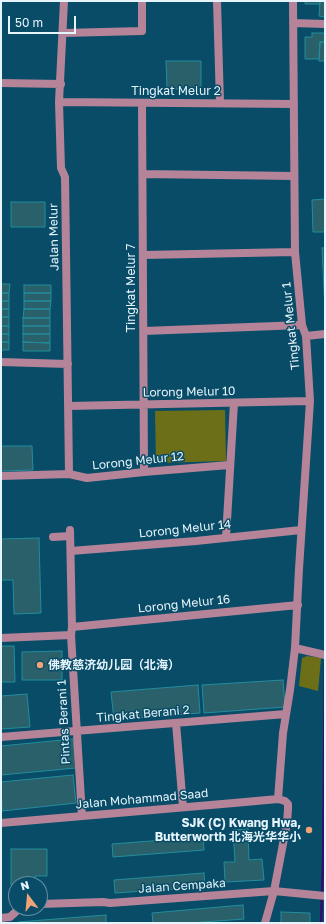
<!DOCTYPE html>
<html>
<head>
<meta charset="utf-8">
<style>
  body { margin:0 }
  #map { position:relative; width:326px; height:924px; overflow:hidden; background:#094c67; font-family:"Golos Text",sans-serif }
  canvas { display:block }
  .frame { position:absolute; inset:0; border:2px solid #e6f5fd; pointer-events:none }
  .north { position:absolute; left:8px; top:876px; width:40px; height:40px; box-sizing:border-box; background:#094c67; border:1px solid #6190a3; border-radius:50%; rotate:344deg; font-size:11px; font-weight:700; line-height:16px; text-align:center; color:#e6f5fd }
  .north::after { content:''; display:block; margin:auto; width:14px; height:18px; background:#efa376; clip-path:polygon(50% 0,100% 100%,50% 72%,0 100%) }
  .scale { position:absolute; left:8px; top:16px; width:68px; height:18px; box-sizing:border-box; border:2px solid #e6f5fd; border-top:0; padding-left:5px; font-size:12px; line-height:14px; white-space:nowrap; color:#e6f5fd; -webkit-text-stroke:3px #094c67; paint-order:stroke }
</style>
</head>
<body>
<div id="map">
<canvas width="326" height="924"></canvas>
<div class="frame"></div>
<div class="north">N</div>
<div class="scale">50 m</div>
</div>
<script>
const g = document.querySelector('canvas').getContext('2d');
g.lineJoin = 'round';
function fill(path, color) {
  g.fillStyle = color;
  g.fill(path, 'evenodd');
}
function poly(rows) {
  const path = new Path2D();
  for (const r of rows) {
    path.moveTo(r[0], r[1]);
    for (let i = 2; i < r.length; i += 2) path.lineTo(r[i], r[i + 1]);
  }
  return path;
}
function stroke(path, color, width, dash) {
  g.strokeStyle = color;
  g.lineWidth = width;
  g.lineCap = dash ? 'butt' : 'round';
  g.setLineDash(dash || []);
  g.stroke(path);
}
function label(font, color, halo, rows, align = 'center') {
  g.font = font + ' "Golos Text","Noto Sans SC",sans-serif';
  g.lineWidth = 3;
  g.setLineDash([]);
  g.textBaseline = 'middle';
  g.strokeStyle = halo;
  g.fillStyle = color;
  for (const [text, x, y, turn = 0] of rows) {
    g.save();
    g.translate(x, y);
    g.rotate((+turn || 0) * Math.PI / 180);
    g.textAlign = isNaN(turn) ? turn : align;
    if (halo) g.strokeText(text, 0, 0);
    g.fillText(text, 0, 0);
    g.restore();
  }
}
const green = poly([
  [225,410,226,461,156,463,155,411],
  [307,656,321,658,318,691,299,686,302,658]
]);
const stream = poly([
  [321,923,323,864,325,664]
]);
const building = poly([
  [305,1,320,1,320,4,305,4,305,1],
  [320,1,325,1,325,17,319,16,320,1],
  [312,33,325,33,325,42,320,42,319,59,305,59,305,37,312,37,312,33],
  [320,42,325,42,325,61,319,61,320,42],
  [166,61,201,61,201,89,167,89,166,61],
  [325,199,325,232,313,232,312,200,325,199],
  [11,202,45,202,45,227,11,227,11,202],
  [322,248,325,248,325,310,322,248],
  [1,284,10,284,9,293,1,293,1,284],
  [24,285,51,285,51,293,24,293,24,285],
  [1,293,9,293,9,301,1,301,1,293],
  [24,293,51,293,51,301,24,301,24,293],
  [1,301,9,301,9,309,1,309,1,301],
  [24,301,51,301,50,309,24,309,24,301],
  [1,309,9,309,9,317,1,317,1,309],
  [24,309,50,309,50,318,23,318,24,309],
  [1,317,9,317,9,326,1,326,1,317],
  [23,318,50,318,50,326,23,326,23,318],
  [1,326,9,326,9,334,1,334,1,326],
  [23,326,50,326,50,334,23,334,23,326],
  [1,334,9,334,9,342,1,342,1,334],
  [23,334,50,334,50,343,23,342,23,334],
  [1,342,9,342,9,350,1,350,1,342],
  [23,342,50,343,50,351,23,351,23,342],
  [1,446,32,446,33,470,1,471,1,446],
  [39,538,41,613,14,614,13,580,1,580,1,539,39,538],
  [1,646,14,646,15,682,1,682,1,646],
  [62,651,62,680,22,680,22,652,62,651],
  [283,680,285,707,204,713,202,685,283,680],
  [198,685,200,713,114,720,111,692,198,685],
  [27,694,30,727,1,729,1,696,27,694],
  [73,739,76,768,1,775,1,746,73,739],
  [73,775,76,803,2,811,1,782,73,775],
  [248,829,249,860,262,859,264,880,225,882,224,862,235,862,233,830,248,829],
  [203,837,204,850,113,857,112,844,203,837],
  [11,849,47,849,47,876,35,876,35,884,16,884,16,886,11,885,11,849],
  [204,873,205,887,115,893,114,880,204,873],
  [243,905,244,919,190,923,153,923,152,913,243,905],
  [281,912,310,913,310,923,281,923,281,912],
  [106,915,106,923,18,923,18,922,106,915]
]);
const street = poly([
  [64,1,59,102,61,168,65,177,69,474],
  [217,1,220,103],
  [293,23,325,24],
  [63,33,142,31,142,1],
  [1,83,61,84],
  [59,102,294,104],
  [142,103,144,472],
  [143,174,294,176],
  [143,255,295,252],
  [144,331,302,325],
  [306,336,325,334],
  [1,362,68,364],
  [68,406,310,401],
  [1,476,69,474,87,478,144,472,229,465],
  [70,530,72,627,71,635,82,816],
  [53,537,70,536],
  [226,537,234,403],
  [71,551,196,541,301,530],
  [72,627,298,605],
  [1,638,71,635],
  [295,648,325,655],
  [176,723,183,807],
  [1,737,286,714],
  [278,799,283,733,290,690,295,648,299,569,310,401,306,336,302,325,295,252,293,1],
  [1,823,234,803,278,799,285,801,288,804,288,809,287,823,274,891,265,923],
  [40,904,103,902,110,903,274,891,325,896],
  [1,918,10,917,20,908]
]);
const markers = [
  [40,665,4,"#efa376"],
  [309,830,4,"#efa376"]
];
const streetNames = [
  ["Tingkat Melur 2",176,91],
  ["Jalan Melur",54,237,-91],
  ["Tingkat Melur 7",131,288,-90],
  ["Tingkat Melur 1",291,326,-96],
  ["Lorong Melur 10",189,392,-1],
  ["Lorong Melur 12",138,461,-6],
  ["Lorong Melur 14",185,529,-6],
  ["Lorong Melur 16",184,604,-6],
  ["Tingkat Berani 2",143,714,-5],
  ["Pintas Berani 1",64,722,-93],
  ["Jalan Mohammad Saad",142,799,-5],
  ["Jalan Cempaka",182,886,-4]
];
const poiNames = [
  ["佛教慈济幼儿园（北海）",48,665],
  ["SJK (C) Kwang Hwa,",301,823,"right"],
  ["Butterworth 北海光华华小",301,837,"right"]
];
fill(green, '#6d6f18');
stroke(stream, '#320e6e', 2.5);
fill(building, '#296069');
stroke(building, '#238d9e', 1);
stroke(street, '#b58499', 8);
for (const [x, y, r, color] of markers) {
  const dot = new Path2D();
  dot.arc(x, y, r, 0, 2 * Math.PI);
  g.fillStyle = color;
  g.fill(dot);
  stroke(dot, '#094c67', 1.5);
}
label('12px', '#e6f5fd', '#094c67', streetNames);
label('bold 12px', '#e6f5fd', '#094c67', poiNames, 'left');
</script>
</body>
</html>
